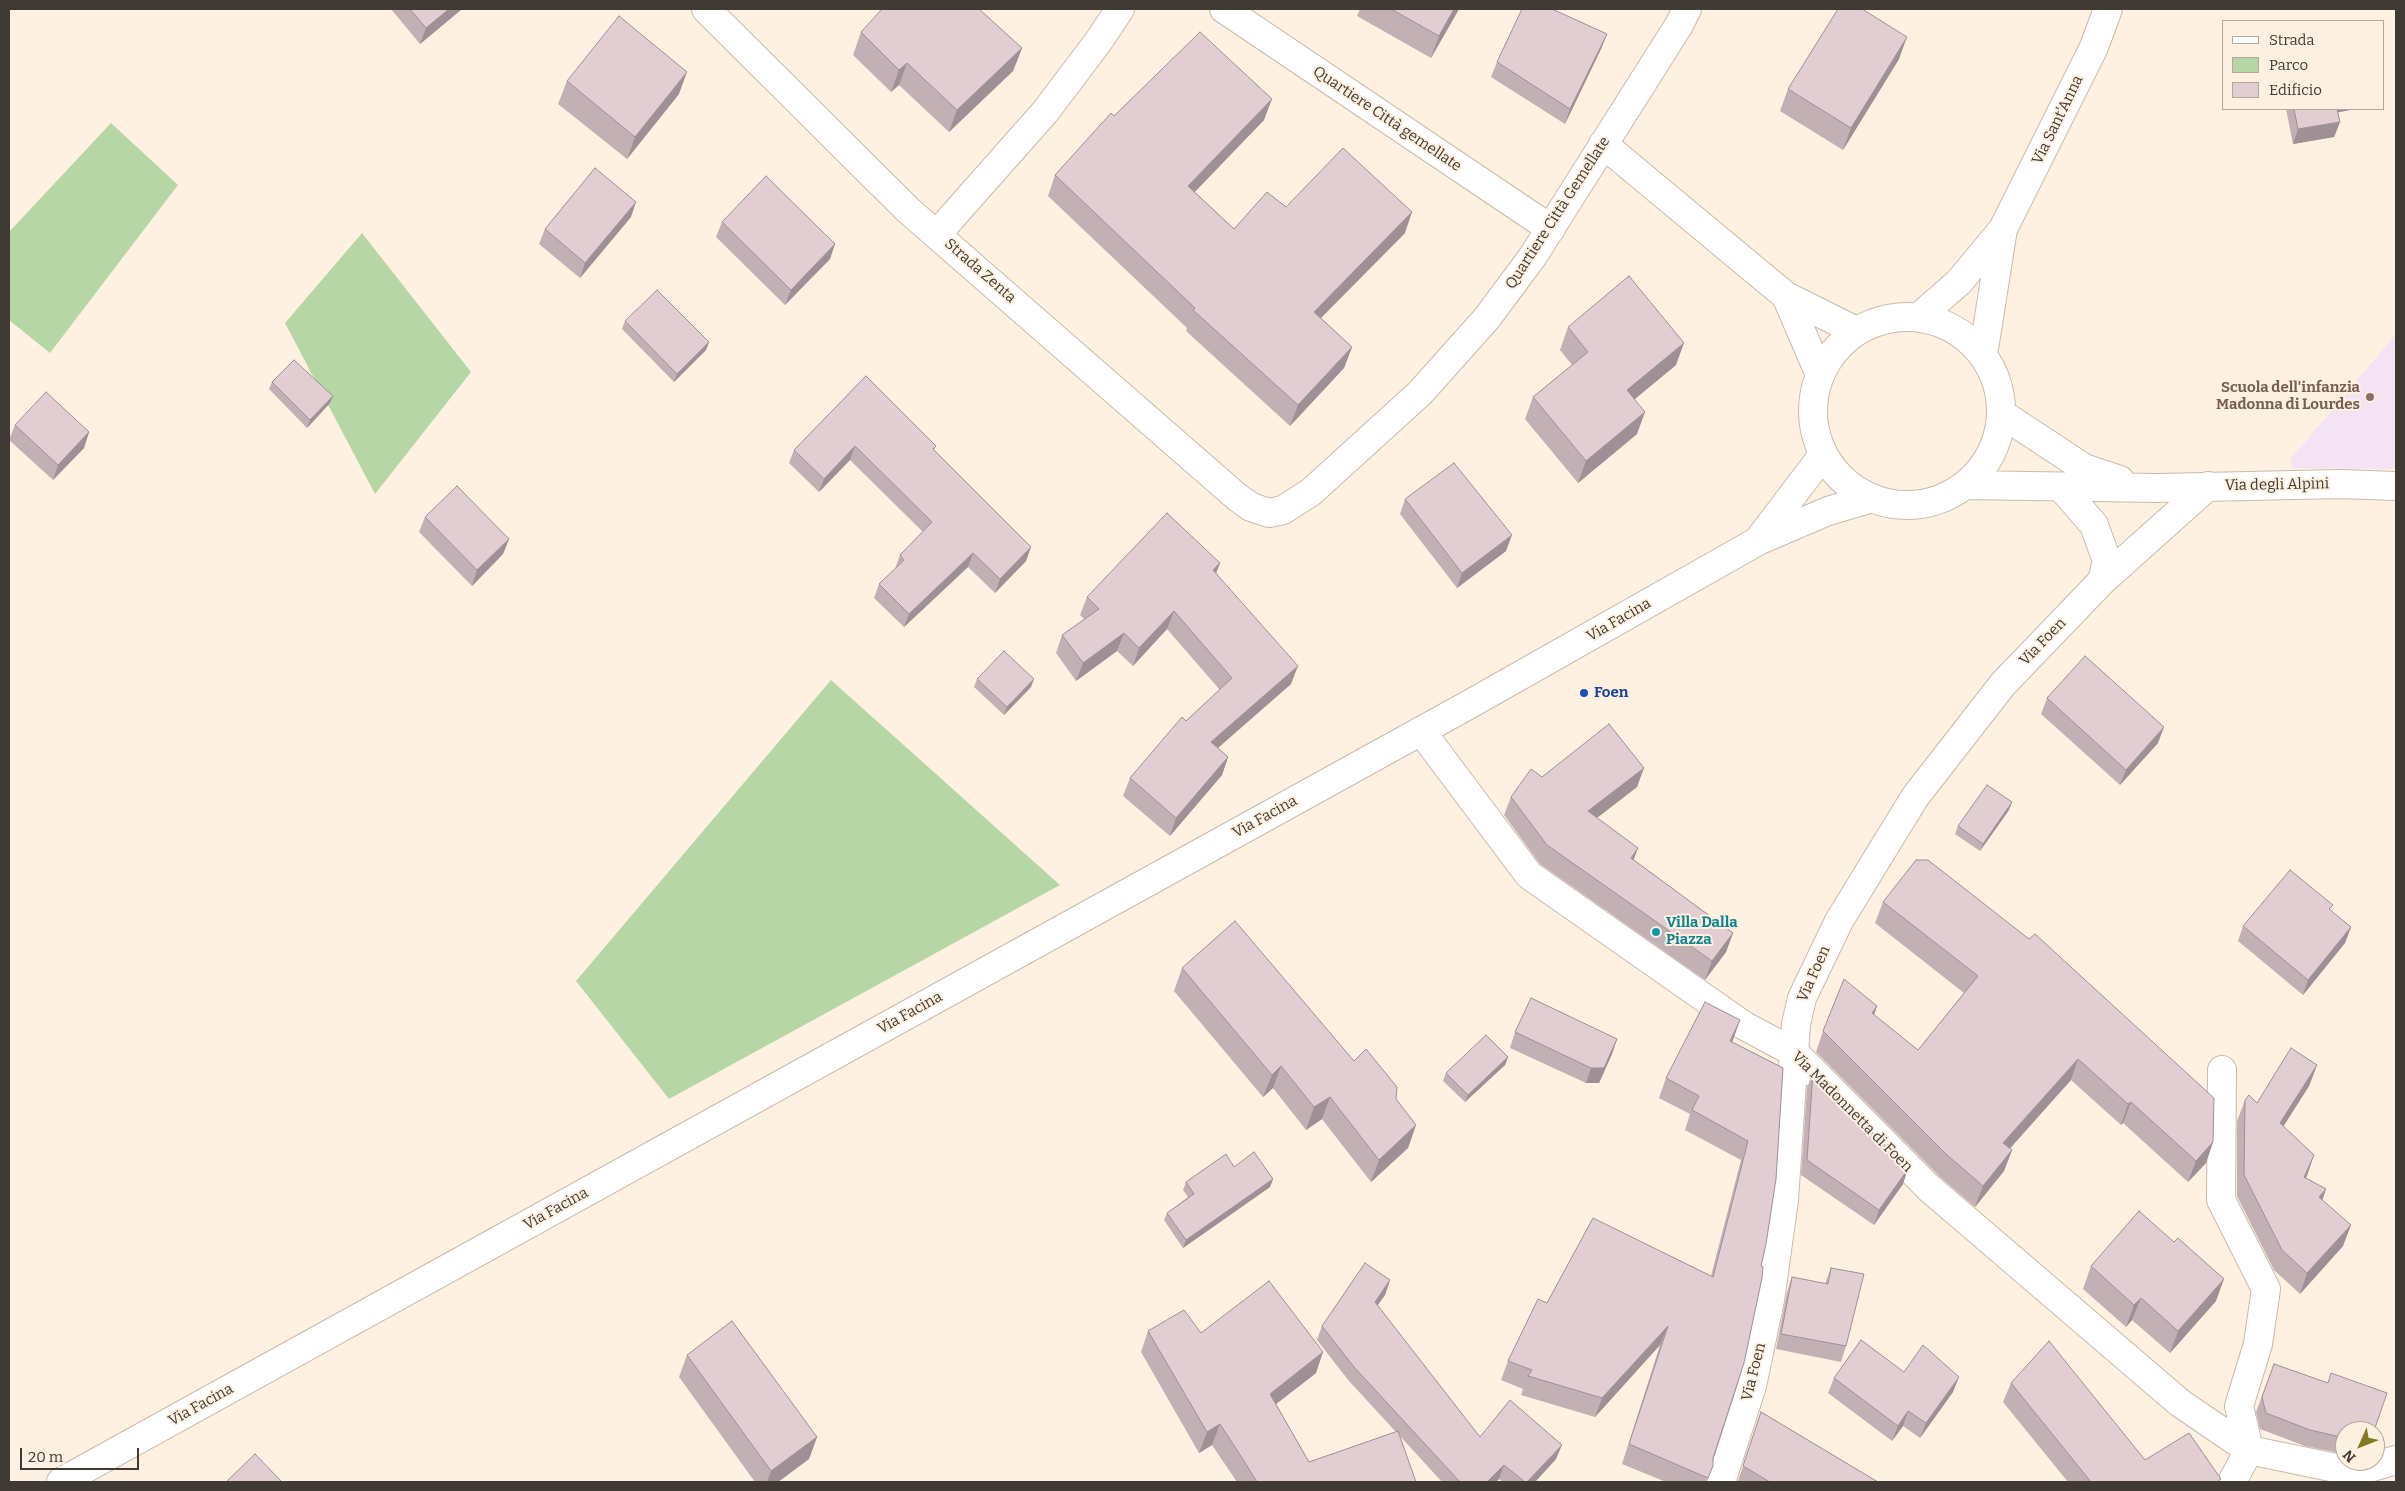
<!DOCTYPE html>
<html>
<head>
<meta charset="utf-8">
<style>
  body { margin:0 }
  #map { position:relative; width:2405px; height:1491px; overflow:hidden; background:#fef1e1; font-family:Bitter,serif }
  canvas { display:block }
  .frame { position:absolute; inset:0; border:10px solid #3f3a34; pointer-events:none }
  .legend { position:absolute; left:2222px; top:20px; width:162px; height:90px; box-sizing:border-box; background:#fef1e1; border:1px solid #b2a89c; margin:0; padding:6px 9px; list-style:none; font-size:15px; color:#3f3a34 }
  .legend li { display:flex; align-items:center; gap:10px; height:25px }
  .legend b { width:25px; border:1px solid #b2a89c }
  .north { position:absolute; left:2335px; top:1421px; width:50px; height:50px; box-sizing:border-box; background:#fef1e1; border:1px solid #b2a89c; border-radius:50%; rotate:226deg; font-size:14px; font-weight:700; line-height:20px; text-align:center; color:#3f3a34 }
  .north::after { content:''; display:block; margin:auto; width:18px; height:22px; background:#84791e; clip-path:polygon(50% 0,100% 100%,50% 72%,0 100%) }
  .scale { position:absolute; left:20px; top:1448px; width:119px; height:22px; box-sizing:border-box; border:2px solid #3f3a34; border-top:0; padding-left:6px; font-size:15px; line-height:18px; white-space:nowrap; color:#3f3a34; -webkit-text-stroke:4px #fef1e1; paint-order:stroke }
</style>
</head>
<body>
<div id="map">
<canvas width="2405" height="1491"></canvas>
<div class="frame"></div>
<ul class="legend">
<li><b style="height:6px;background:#fff"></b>Strada</li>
<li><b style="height:14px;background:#b7d6a6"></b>Parco</li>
<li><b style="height:14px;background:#e2cdd3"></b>Edificio</li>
</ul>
<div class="north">N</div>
<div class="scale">20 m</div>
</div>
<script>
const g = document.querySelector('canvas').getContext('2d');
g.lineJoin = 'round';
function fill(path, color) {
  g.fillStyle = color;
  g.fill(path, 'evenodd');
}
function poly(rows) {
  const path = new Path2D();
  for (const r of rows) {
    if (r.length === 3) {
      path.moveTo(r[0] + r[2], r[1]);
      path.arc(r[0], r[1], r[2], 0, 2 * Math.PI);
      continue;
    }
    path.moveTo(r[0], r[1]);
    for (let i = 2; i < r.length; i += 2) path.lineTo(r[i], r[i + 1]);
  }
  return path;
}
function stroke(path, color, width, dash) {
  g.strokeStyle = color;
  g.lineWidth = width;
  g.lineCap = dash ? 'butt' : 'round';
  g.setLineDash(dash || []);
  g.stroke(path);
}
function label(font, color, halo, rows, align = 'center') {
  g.font = font + ' Bitter,serif';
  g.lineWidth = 4;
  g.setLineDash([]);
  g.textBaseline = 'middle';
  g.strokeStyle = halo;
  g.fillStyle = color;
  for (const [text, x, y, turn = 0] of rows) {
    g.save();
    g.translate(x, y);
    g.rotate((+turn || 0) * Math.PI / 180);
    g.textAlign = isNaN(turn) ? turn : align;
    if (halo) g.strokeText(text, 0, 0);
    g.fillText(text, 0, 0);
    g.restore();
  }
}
const education = poly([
  [2396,334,2396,469,2293,468,2290,460]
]);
const green = poly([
  [111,123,178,185,50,353,9,320,9,232],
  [362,233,471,372,375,494,285,323],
  [831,680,1060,885,669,1099,576,981]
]);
const street = poly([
  [706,9,908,210,1237,497,1251,507,1269,513,1283,510,1311,492,1420,393,1487,318,1533,256,1679,25,1687,9],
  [1224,9,1551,229],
  [1603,144,1786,296,1856,331],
  [937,234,1045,112,1098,42,1120,9],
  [1786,296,1820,375],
  [2061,487,2094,525,2107,561,2102,581],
  [1421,731,1529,875,1743,1025,1795,1053,1929,1188,2180,1403,2249,1450,2355,1472,2396,1460],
  [2222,1070,2221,1200,2266,1289,2258,1344,2239,1406,2249,1450],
  [1721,1482,1752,1386,1770,1300,1784,1200,1796,1024,1802,998,1839,921,1915,797,2003,684,2102,581,2208,486],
  [2232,1482,2249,1450]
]);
const secondary = poly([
  [1907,411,94],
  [1919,317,1959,282,2003,229,2094,47,2108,9],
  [1983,355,2003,229],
  [2002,414,2084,468,2120,480],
  [1965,485,2158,488,2340,484,2396,486],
  [1760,538,1823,455],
  [61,1482,1470,704,1758,541,1828,511,1872,498]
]);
const wall = poly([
  [391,9,462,9,420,44],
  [1360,9,1459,9,1431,58,1357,16],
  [861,32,1022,48,1013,71,949,132,899,85,891,92,853,55],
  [1607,34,1601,49,1565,124,1491,77,1497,62],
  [1899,59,1843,150,1780,111,1788,89],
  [567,81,679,94,627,159,558,104],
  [2286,109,2351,109,2350,110,2338,112,2340,122,2334,137,2293,144],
  [1114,116,1264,120,1195,192,1234,229,1286,207,1405,233,1321,318,1352,347,1344,368,1290,426,1186,331,1187,328,1048,196,1055,175],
  [631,217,580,278,539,244,545,229],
  [722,222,830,259,785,305,716,237],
  [625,321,709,342,706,350,674,382,622,329],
  [1568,327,1676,365,1635,399,1637,434,1578,483,1525,419,1533,397,1572,365,1560,350],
  [866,376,936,446,934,450,1026,561,995,593,968,567,904,627,874,598,879,584,895,569,900,555,923,532,850,460,819,492,789,463,794,450],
  [272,382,333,396,330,403,307,428,269,389],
  [15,425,89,432,84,448,53,480,9,440],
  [1405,499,1506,551,1457,588,1400,514],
  [425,517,509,539,503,554,472,586,419,532],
  [1220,563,1216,573,1291,684,1218,748,1228,757,1222,775,1170,836,1123,796,1130,778,1186,721,1220,690,1167,629,1133,666,1117,651,1076,681,1056,653,1062,635,1084,619,1080,615,1087,597],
  [977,679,1031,687,1004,715,974,687],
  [2047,698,2158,743,2120,785,2041,714],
  [1637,787,1597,818,1634,860,1733,933,1726,952,1705,980,1540,864,1504,815,1511,797],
  [2009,810,1980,851,1955,834,1958,826],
  [1883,902,2213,1142,2206,1163,2188,1182,2123,1123,2121,1125,2071,1080,2010,1148,2012,1150,2004,1171,1975,1207,1940,1177,1816,1052,1823,1031,1877,1006,1874,1015,1918,1050,1964,993,1875,923],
  [2330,911,2351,927,2345,943,2303,995,2238,941,2243,926],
  [1182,968,1354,1061,1396,1099,1416,1125,1408,1148,1371,1182,1322,1119,1306,1130,1273,1088,1263,1097,1174,991],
  [1740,1020,1732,1042,1783,1068,1713,1458,1707,1482,1666,1482,1622,1464,1660,1345,1595,1417,1521,1395,1523,1389,1501,1380,1508,1361,1547,1303,1711,1276,1741,1160,1685,1130,1690,1114,1659,1098,1666,1078],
  [1515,1032,1617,1039,1612,1054,1599,1083,1586,1083,1510,1048],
  [1508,1057,1505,1065,1465,1102,1443,1081,1446,1073],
  [2317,1065,2309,1086,2283,1127,2306,1178,2326,1189,2322,1200,2343,1246,2300,1294,2274,1270,2237,1196,2237,1121,2245,1100,2257,1103],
  [1813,1072,1903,1184,1874,1225,1801,1175,1807,1088],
  [1234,1167,1273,1179,1270,1187,1183,1248,1164,1220,1167,1213,1188,1197,1183,1190,1186,1182],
  [2091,1266,2216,1301,2170,1353,2132,1320,2126,1327,2083,1289],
  [1831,1268,1846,1346,1841,1362,1776,1349,1787,1292,1792,1277,1825,1284],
  [1390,1280,1385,1295,1377,1305,1480,1437,1556,1459,1535,1482,1503,1482,1499,1479,1496,1482,1442,1482,1400,1436,1416,1482,1237,1482,1212,1445,1199,1453,1141,1352,1148,1331,1201,1333,1316,1373,1276,1404,1309,1462,1396,1432,1349,1381,1317,1340,1322,1326],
  [687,1355,817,1437,809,1459,778,1482,755,1482,679,1377],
  [2274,1364,2345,1431,2345,1454,2305,1446,2260,1429,2256,1412],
  [1904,1372,1953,1392,1920,1438,1903,1426,1892,1441,1828,1393,1834,1378],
  [2011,1383,2145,1460,2220,1482,2068,1482,2003,1402],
  [1761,1412,1878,1482,1739,1482,1738,1481]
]);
const shadedWall = poly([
  [449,9,462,9,420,44,426,28],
  [1454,9,1459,9,1431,58,1439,36],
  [1607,34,1601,49,1565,124,1570,109],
  [1907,37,1899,59,1843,150,1851,128],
  [1022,48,1013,71,949,132,957,110],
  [907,63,899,85,891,92,899,70],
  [687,72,679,94,627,159,635,137],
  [1272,99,1264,120,1180,207,1188,186],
  [2332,109,2351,109,2350,110,2330,114],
  [2340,122,2334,137,2293,144,2298,129],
  [636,202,631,217,580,278,585,263],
  [1412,212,1405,233,1306,333,1314,312],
  [835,244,830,259,785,305,791,290],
  [709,342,706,350,674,382,677,374],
  [1684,343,1676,365,1619,412,1627,390],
  [1352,347,1344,368,1290,426,1298,405],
  [333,396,330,403,307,428,310,420],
  [1645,412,1637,434,1578,483,1586,461],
  [89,432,84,448,53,480,58,465],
  [855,446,850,460,819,492,824,479],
  [1512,535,1506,551,1457,588,1462,573],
  [509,539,503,554,472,586,477,570],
  [1031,547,1026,561,995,593,1000,579],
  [973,553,968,567,904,627,909,614],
  [1220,563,1213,581,1213,570],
  [1174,611,1167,629,1133,666,1139,648],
  [1124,633,1117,651,1076,681,1083,663],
  [1298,666,1291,684,1204,760,1211,742],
  [1034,679,1031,687,1004,715,1007,707],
  [2164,727,2158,743,2120,785,2126,770],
  [1228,757,1222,775,1170,836,1176,818],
  [1644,768,1637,787,1581,830,1588,811],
  [2012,802,2009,810,1980,851,1983,844],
  [1638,848,1631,867,1631,858],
  [2351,927,2345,943,2303,995,2308,980],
  [1733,933,1726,952,1705,980,1712,961],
  [1877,1006,1870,1027,1872,1013],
  [1740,1020,1733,1040,1723,1060,1730,1041],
  [1617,1039,1612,1054,1599,1083,1586,1083,1591,1068],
  [1508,1057,1505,1065,1465,1102,1468,1095],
  [2078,1059,2071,1080,1996,1164,2003,1143],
  [2317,1065,2309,1086,2272,1144,2280,1123],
  [1281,1066,1273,1088,1263,1097,1272,1075],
  [1330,1097,1322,1119,1306,1130,1314,1107],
  [2131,1102,2123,1123,2121,1125,2128,1104],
  [1416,1125,1408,1148,1371,1182,1379,1160],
  [2213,1142,2206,1163,2188,1182,2196,1161],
  [2012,1150,2004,1171,1975,1207,1983,1186],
  [2314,1155,2307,1176,2296,1198,2304,1177],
  [1908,1169,1903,1184,1874,1225,1879,1210],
  [1273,1179,1270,1187,1183,1248,1186,1240],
  [2326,1189,2319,1210,2319,1197],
  [2351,1225,2343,1246,2300,1294,2307,1273],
  [2224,1279,2216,1301,2170,1353,2178,1331],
  [1390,1280,1385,1295,1370,1316,1375,1302],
  [2141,1298,2132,1320,2126,1327,2134,1305],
  [1668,1326,1660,1345,1595,1417,1602,1398],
  [1323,1352,1316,1373,1262,1415,1270,1394],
  [1959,1377,1953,1392,1920,1438,1926,1423],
  [1908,1411,1903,1426,1892,1441,1898,1426],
  [1220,1424,1212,1445,1199,1453,1207,1432],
  [817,1437,809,1459,778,1482,767,1482,771,1471],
  [1562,1445,1556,1459,1535,1482,1527,1482],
  [1504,1465,1499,1479,1496,1482,1487,1482]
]);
const building = poly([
  [410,9,449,9,426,28,410,9],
  [882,9,979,9,1022,48,957,110,907,63,899,70,861,32,882,9],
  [1391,9,1454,9,1439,36,1391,9],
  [1522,9,1552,9,1607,34,1570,109,1497,62,1522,9],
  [1838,9,1862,9,1907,37,1851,128,1788,89,1838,9],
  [619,16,687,72,635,137,567,81,619,16],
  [1200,32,1272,99,1188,186,1234,229,1267,192,1286,207,1343,148,1412,212,1314,312,1352,347,1298,405,1193,310,1195,308,1055,175,1111,113,1114,116,1200,32],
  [2294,109,2337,109,2340,122,2298,129,2294,109],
  [595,168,636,202,585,263,545,229,595,168],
  [766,176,835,244,791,290,722,222,766,176],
  [1629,276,1684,343,1627,390,1645,412,1586,461,1533,397,1588,352,1568,327,1629,276],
  [657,290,709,342,677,374,625,321,657,290],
  [294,360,333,396,310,420,272,382,294,360],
  [866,376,936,446,933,449,1031,547,1000,579,973,553,909,614,879,584,904,560,900,555,932,522,855,446,824,479,794,450,866,376],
  [46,392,89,432,58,465,15,425,46,392],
  [1454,463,1512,535,1462,573,1405,499,1454,463],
  [457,486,509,539,477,570,425,517,457,486],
  [1167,513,1220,563,1213,570,1298,666,1211,742,1228,757,1176,818,1130,778,1182,717,1186,721,1232,678,1174,611,1139,648,1124,633,1083,663,1062,635,1099,609,1087,597,1167,513],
  [1004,651,1034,679,1007,707,977,679,1004,651],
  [2085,656,2164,727,2126,770,2047,698,2085,656],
  [1609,724,1644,768,1588,811,1638,848,1631,858,1733,933,1712,961,1547,845,1511,797,1531,769,1542,777,1609,724],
  [1987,785,2012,802,1983,844,1958,826,1987,785],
  [1916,860,1928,860,2029,939,2035,934,2214,1098,2213,1142,2196,1161,2131,1102,2128,1104,2078,1059,2003,1143,2012,1150,1983,1186,1947,1155,1823,1031,1844,979,1877,1006,1872,1013,1918,1050,1978,976,1883,902,1916,860],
  [2290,870,2333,905,2329,909,2351,927,2308,980,2243,926,2290,870],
  [1235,921,1354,1061,1366,1049,1397,1087,1396,1099,1416,1125,1379,1160,1330,1097,1314,1107,1281,1066,1272,1075,1182,968,1235,921],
  [1531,998,1617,1039,1604,1068,1591,1068,1515,1032,1531,998],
  [1705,1002,1740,1020,1730,1041,1783,1068,1776,1179,1766,1244,1761,1266,1763,1267,1762,1278,1744,1363,1713,1458,1713,1466,1708,1478,1629,1444,1668,1326,1602,1398,1528,1376,1532,1370,1508,1361,1538,1299,1547,1303,1593,1218,1713,1277,1748,1141,1692,1110,1699,1096,1666,1078,1705,1002],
  [1486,1035,1508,1057,1468,1095,1446,1073,1486,1035],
  [2291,1048,2317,1065,2280,1123,2314,1155,2304,1177,2326,1189,2319,1197,2351,1225,2307,1273,2282,1250,2244,1175,2245,1100,2249,1095,2257,1103,2291,1048],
  [1813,1072,1908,1169,1879,1210,1807,1160,1813,1072],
  [1254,1152,1273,1179,1186,1240,1167,1213,1194,1194,1186,1182,1226,1154,1234,1167,1254,1152],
  [2139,1211,2174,1242,2178,1238,2224,1279,2178,1331,2141,1298,2134,1305,2091,1266,2139,1211],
  [1365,1263,1390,1280,1375,1302,1480,1437,1510,1400,1562,1445,1527,1482,1525,1482,1504,1465,1487,1482,1460,1482,1354,1367,1322,1326,1365,1263],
  [1831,1268,1864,1274,1846,1346,1781,1334,1792,1277,1828,1284,1831,1268],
  [1269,1281,1323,1352,1270,1394,1309,1462,1398,1431,1416,1482,1257,1482,1244,1461,1220,1424,1207,1432,1148,1331,1184,1310,1201,1333,1269,1281],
  [732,1321,817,1437,771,1471,687,1355,732,1321],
  [1861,1340,1904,1372,1923,1345,1959,1377,1926,1423,1908,1411,1898,1426,1834,1378,1861,1340],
  [2049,1341,2145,1460,2189,1433,2221,1479,2217,1482,2091,1482,2011,1383,2049,1341],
  [2274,1364,2328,1383,2331,1373,2387,1393,2374,1431,2345,1431,2345,1438,2310,1430,2266,1413,2262,1397,2274,1364],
  [1761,1412,1878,1482,1770,1482,1743,1466,1761,1412],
  [255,1454,282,1482,226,1482,255,1454]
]);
const markers = [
  [2370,397,5,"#8d6e63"],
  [1584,693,5,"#1a4fb4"],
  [1656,932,5,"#0f9aa8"]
];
const streetNames = [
  ["Quartiere Città gemellate",1387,119,34],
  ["Via Sant'Anna",2058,120,-64],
  ["Quartiere Città Gemellate",1558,213,-57],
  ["Strada Zenta",980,271,41],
  ["Via degli Alpini",2277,485,-1],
  ["Via Facina",1619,620,-30],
  ["Via Foen",2043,642,-46],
  ["Via Facina",1265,817,-29],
  ["Via Foen",1814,974,-66],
  ["Via Facina",910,1013,-29],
  ["Via Madonnetta di Foen",1852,1112,45],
  ["Via Facina",556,1209,-29],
  ["Via Foen",1754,1372,-76],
  ["Via Facina",201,1405,-29]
];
const educationNames = [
  ["Scuola dell'infanzia",2360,388],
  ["Madonna di Lourdes",2360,405]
];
const transitNames = [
  ["Foen",1594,693]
];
const cultureNames = [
  ["Villa Dalla",1666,923],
  ["Piazza",1666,940]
];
fill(education, '#f3e3f5');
fill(green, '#b7d6a6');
stroke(street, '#c8bbad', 30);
stroke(secondary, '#c8bbad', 30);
stroke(street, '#fff', 28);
stroke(secondary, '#fff', 28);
fill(wall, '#c2b0b5');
fill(shadedWall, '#9e9094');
fill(building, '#e2cdd3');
stroke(building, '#9e9094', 1);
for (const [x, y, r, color] of markers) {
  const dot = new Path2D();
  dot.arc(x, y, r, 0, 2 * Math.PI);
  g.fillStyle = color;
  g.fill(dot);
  stroke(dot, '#fef1e1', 2);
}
label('15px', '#3f3a34', '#fef1e1', streetNames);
label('bold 15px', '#785e54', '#fef1e1', educationNames, 'right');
label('bold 15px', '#164399', '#fef1e1', transitNames, 'left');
label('bold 15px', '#0d838f', '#fef1e1', cultureNames, 'left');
</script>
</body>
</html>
